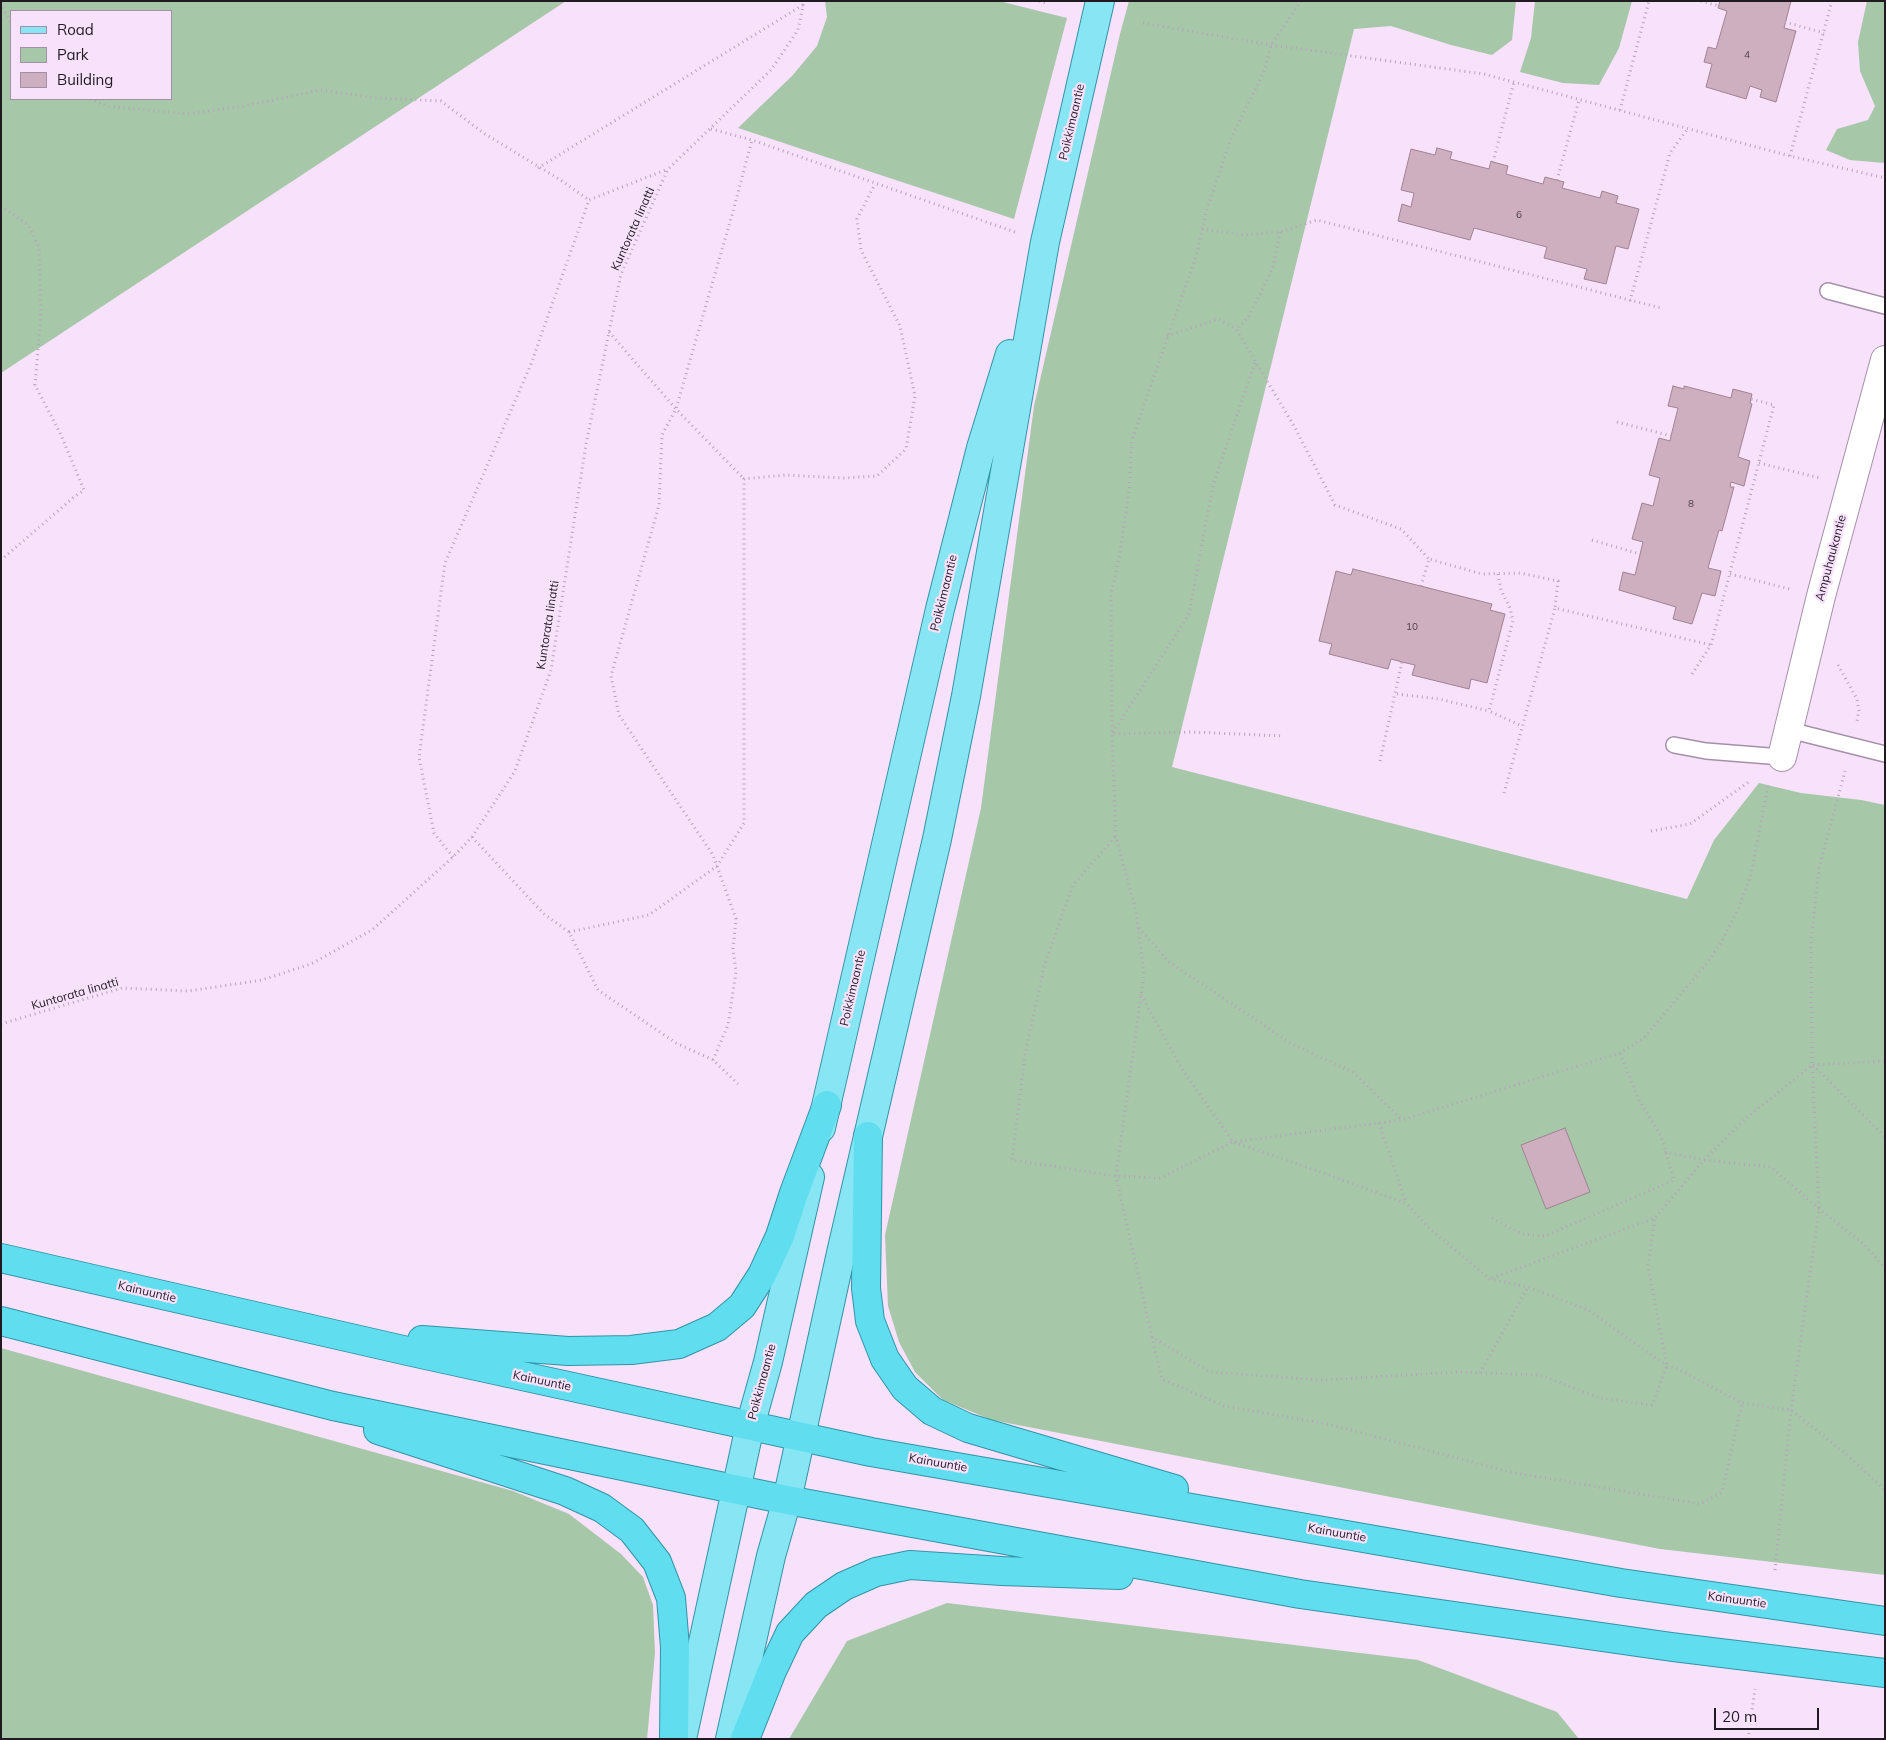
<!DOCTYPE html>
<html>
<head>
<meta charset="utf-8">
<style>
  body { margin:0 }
  #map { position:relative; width:1886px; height:1740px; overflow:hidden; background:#f7e1fb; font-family:Mulish,sans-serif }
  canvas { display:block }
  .frame { position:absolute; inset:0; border:2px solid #211a23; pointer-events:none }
  .legend { position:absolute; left:10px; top:10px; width:162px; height:90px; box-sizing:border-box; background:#f7e1fb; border:1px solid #a191a5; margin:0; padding:6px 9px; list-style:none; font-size:15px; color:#211a23 }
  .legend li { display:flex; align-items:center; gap:10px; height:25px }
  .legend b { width:25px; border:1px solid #a191a5 }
  .scale { position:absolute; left:1714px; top:1708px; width:105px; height:22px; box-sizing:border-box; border:2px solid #211a23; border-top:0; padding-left:6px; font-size:15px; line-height:18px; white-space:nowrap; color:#211a23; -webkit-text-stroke:4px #f7e1fb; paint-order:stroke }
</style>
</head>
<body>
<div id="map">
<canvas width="1886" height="1740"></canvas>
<div class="frame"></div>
<ul class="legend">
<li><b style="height:6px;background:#88e6f4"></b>Road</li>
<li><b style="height:14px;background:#a6c7a8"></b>Park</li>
<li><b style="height:14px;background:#ceafbf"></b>Building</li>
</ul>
<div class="scale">20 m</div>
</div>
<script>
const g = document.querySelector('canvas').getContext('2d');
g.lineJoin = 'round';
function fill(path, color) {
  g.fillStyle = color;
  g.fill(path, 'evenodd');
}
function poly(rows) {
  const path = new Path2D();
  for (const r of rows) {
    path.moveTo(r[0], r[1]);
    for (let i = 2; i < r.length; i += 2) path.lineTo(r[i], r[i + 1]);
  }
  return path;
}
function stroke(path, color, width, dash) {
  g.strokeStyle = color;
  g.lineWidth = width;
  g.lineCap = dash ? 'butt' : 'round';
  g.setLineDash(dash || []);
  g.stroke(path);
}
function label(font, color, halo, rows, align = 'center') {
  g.font = font + ' Mulish,sans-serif';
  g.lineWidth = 4.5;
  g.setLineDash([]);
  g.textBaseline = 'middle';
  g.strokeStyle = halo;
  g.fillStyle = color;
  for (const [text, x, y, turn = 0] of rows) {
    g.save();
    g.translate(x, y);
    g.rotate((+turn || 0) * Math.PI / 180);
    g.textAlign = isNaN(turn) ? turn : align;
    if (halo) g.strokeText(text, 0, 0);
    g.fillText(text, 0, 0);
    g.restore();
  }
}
const green = poly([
  [1,1,566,1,1,373],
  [11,11,171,11,171,99,11,99],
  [825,1,999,1,1067,18,1014,219,738,128,792,76,817,46,827,17],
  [1129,1,1516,1,1512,40,1492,55,1451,45,1391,26,1354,29,1172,767,1687,899,1714,840,1759,783,1801,793,1861,800,1885,805,1885,1575,1660,1549,992,1420,943,1400,915,1372,899,1342,888,1306,885,1235,981,808,1034,406,1120,34],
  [1535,1,1632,1,1619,48,1599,85,1563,83,1520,72,1531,38],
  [1867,1,1885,1,1885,163,1850,160,1826,150,1837,129,1868,120,1875,106,1860,71,1858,42],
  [1,1348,513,1491,569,1514,621,1554,643,1577,653,1605,655,1653,647,1739,1,1739],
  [947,1603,1418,1660,1557,1712,1579,1739,789,1739,847,1641]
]);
const building = poly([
  [1720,1,1791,1,1784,28,1796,31,1776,102,1760,97,1762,90,1750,86,1746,99,1706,87,1712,64,1704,62,1708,47,1716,49,1727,11,1718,8,1720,1],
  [1437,148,1452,152,1450,159,1489,169,1491,161,1493,162,1508,166,1506,174,1543,184,1545,177,1564,182,1562,188,1600,198,1602,191,1618,196,1616,203,1639,209,1628,249,1616,246,1606,284,1584,279,1587,269,1544,258,1547,247,1474,228,1470,240,1398,221,1402,204,1411,207,1414,193,1401,190,1411,149,1435,155,1437,148],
  [1673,386,1684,389,1684,386,1731,398,1733,389,1752,394,1750,403,1752,404,1738,457,1750,461,1744,486,1731,482,1730,487,1734,487,1722,531,1719,530,1708,568,1721,571,1715,596,1702,593,1692,624,1673,619,1676,607,1619,590,1623,572,1635,575,1643,542,1632,539,1642,503,1653,506,1660,478,1649,475,1659,438,1670,441,1671,436,1678,408,1668,406,1673,386],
  [1353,569,1492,604,1490,610,1505,614,1487,683,1471,679,1469,689,1412,675,1415,665,1402,662,1391,659,1388,669,1329,654,1332,644,1319,641,1336,571,1351,575,1353,569],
  [1565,1128,1590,1192,1546,1209,1521,1145,1565,1128]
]);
const path = poly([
  [1039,1,1047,3],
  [1301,1,1271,45,1264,72,1232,136,1207,209,1196,256,1132,440,1129,490,1120,554,1111,594,1112,734,1116,837,1136,912,1144,974,1116,1176,1152,1337,1210,1372,1321,1380,1459,1372,1540,1375,1600,1398,1652,1405,1667,1366,1648,1267,1655,1218],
  [1701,1,1719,6],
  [1,3,11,24],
  [1785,22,1824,33],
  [1143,23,1271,45,1484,74,1790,156,1885,178],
  [90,99,107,106,187,114,244,106,321,90,377,98,441,101,485,134,559,179,589,200],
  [1620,110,1649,1],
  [711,129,752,140,1015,232],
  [1790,156,1832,1],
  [1493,162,1514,82],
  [538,168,803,5],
  [1557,180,1579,100],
  [1,206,28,225,39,247,41,314,35,385,61,435,84,490,73,498,1,560],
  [1202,229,1244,235,1280,232,1317,220,1661,308],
  [1280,232,1273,268,1248,318,1236,329,1294,426,1335,505,1401,529,1429,559],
  [1630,301,1670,153,1688,128],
  [609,332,676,409,744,479],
  [1167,336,1219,319,1236,329],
  [1255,363,1213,485,1189,614,1112,734,1191,732,1284,736],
  [1617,422,1671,436],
  [1759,463,1820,478],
  [1592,540,1640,554],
  [1498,574,1501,590,1510,608,1513,621,1489,711,1522,726],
  [1730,574,1790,589],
  [1421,586,1429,559,1482,574,1520,573,1558,581,1555,608],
  [1838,665,1857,699,1859,711,1857,721],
  [1692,674,1711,645,1774,405,1751,399],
  [1397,694,1439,699,1489,711],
  [1380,761,1402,662],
  [1504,793,1555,608,1711,645],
  [1651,831,1690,824,1750,781],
  [472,837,544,914,569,932,598,990,676,1043,713,1060,738,1084],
  [1115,837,1073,885,1045,963,1025,1054,1012,1160,1116,1176,1160,1178,1233,1142,1402,1120,1620,1053,1644,1038,1703,968,1721,943,1739,907,1751,875,1768,786],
  [453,857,434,833,419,757,445,563,531,364,589,200,668,169],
  [1139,928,1169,962,1292,1044,1353,1072,1402,1120],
  [569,932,649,915,717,866,744,823,744,479,785,475,843,478,877,476,906,449,915,396,900,326,861,250,857,219,875,184],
  [1141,995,1182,1069,1233,1142,1318,1171,1407,1204,1430,1229,1490,1279,1528,1287,1588,1310,1667,1366,1676,1368,1742,1403,1791,1410,1846,1454,1885,1490],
  [1,1024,122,988,189,991,262,980,311,964,372,930,453,857,472,837,515,771,551,670,586,444,621,274,668,169,771,70,798,30,804,1],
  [713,1060,728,1025,736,972,733,949,736,919,713,855,619,715,611,676,659,505,662,435,676,409,732,215,752,140],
  [1813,1065,1885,1137],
  [1379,1123,1406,1203],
  [1665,1152,1704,1160,1771,1167,1819,1209,1864,1244,1885,1268],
  [1492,1218,1522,1234,1545,1236,1674,1180,1661,1136,1639,1100,1620,1053],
  [1492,1278,1655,1218,1704,1160,1745,1119,1812,1065,1885,1061],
  [1152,1337,1162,1379,1224,1406,1328,1424,1510,1472,1700,1504,1722,1492,1742,1403],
  [1480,1373,1528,1287],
  [1775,1570,1791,1410,1819,1209,1812,1065,1811,941,1819,868,1845,771],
  [1748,1739,1755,1689]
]);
const service = poly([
  [1828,291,1885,306],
  [1789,730,1885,754],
  [1674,745,1706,751,1782,757]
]);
const minor = poly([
  [1782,757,1821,596,1885,360]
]);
const primary = poly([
  [821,1128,940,609,981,448,1010,354],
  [682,1739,750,1426,768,1362,810,1177],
  [730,1739,771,1556,787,1500,841,1253,937,839,966,696,1045,242,1100,1]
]);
const trunk = poly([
  [868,1136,866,1288,870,1321,885,1359,905,1388,932,1411,968,1428,1174,1489],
  [1,1258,412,1352,871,1452,1621,1583,1885,1621],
  [1,1321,333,1406,787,1500,1300,1594,1672,1647,1885,1673],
  [422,1340,568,1351,631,1350,679,1344,717,1327,742,1306,762,1275,780,1236,794,1193,827,1105],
  [378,1430,565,1491,602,1508,632,1530,657,1562,671,1598,675,1647,674,1739],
  [745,1739,772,1671,790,1633,816,1605,844,1586,876,1572,910,1565,1002,1571,1119,1575]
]);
const numberNames = [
  ["4",1747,55],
  ["6",1519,215],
  ["8",1691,504],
  ["10",1412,627]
];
const streetNames = [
  ["Poikkimaantie",1072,122,-77],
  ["Kuntorata Iinatti",633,229,-66],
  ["Ampuhaukantie",1831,558,-75],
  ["Poikkimaantie",944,593,-76],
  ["Kuntorata Iinatti",548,625,-81],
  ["Poikkimaantie",853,988,-77],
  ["Kuntorata Iinatti",75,994,-16],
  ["Kainuuntie",147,1292,13],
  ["Kainuuntie",542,1381,12],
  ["Poikkimaantie",762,1382,-75],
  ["Kainuuntie",938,1463,10],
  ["Kainuuntie",1337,1533,10],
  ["Kainuuntie",1737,1600,8]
];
fill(green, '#a6c7a8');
fill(building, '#ceafbf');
stroke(building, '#a08292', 1);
stroke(service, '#a590a9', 18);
stroke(minor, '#a590a9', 30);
stroke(primary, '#3194a6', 30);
stroke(trunk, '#3194a6', 30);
stroke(path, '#b5a4b8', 3, [1, 4]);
stroke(service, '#fff', 15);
stroke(minor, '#fff', 28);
stroke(primary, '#88e6f4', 28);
stroke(trunk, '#60def0', 28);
label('10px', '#4c3f4a', null, numberNames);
label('12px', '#211a23', '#f7e1fb', streetNames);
</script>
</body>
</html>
